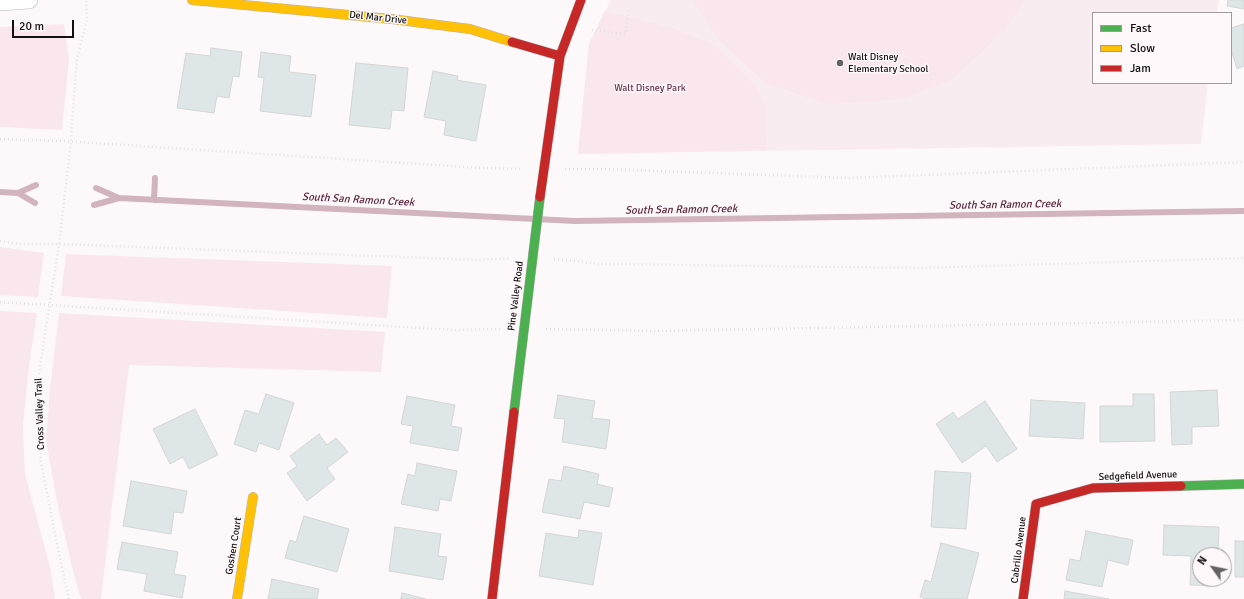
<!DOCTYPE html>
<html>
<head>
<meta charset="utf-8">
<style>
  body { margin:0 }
  #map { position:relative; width:1244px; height:599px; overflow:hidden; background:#fdf9fb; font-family:Signika,sans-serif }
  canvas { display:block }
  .legend { position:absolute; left:1092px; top:12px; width:140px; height:72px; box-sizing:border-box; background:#fef8fa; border:1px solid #a09b9d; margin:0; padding:5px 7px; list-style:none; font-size:12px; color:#140f11 }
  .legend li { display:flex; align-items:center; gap:8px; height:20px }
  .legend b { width:20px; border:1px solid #a09b9d }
  .north { position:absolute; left:1192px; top:547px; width:40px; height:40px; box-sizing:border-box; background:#fef8fa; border:1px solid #a09b9d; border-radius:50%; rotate:303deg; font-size:11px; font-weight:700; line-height:16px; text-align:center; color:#140f11 }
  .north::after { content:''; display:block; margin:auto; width:14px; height:18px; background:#666163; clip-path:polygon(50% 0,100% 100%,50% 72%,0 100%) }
  .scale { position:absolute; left:12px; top:20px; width:62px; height:18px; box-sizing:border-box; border:2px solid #140f11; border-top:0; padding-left:5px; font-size:12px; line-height:14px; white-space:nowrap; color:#140f11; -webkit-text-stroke:3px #fef8fa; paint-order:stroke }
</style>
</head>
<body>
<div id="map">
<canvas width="1244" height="599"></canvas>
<ul class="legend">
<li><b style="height:5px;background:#4caf50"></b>Fast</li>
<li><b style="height:5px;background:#ffc107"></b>Slow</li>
<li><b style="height:5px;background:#c62828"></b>Jam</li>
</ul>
<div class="north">N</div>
<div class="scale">20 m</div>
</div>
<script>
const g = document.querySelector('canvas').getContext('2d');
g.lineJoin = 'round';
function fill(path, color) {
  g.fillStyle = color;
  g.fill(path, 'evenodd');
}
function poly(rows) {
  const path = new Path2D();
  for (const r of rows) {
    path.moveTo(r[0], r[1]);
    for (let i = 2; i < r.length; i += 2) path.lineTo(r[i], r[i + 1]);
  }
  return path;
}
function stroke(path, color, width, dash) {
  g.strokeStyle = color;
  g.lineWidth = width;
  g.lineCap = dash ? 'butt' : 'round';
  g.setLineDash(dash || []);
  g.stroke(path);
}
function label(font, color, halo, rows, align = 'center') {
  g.font = font + ' Signika,sans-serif';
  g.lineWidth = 3;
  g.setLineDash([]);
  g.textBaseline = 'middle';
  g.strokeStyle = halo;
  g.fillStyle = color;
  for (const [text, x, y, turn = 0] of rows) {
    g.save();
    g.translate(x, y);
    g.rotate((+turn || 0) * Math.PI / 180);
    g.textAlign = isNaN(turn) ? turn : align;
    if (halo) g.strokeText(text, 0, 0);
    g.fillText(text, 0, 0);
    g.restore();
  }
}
const built = poly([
  [611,0,1219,0,1217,13,1093,13,1093,83,1208,83,1201,144,578,154,589,44]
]);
const green = poly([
  [692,0,1025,0,1005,30,950,81,903,99,827,104,765,83,720,41],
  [605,11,673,28,716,46,757,87,765,105,767,150,578,154,589,44],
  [64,24,69,60,62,130,0,127,0,27],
  [0,247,44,253,38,297,0,295],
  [66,254,392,266,387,318,61,296],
  [0,311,37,313,28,374,23,427,25,474,51,571,55,599,0,599],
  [59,313,385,332,381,372,129,365,101,599,81,599,72,567,57,502,46,441,50,388]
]);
const stream = poly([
  [96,188,119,198,575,221,1244,211],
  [0,192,18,193,36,185],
  [18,193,35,203],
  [154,200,155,178],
  [94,205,119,198]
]);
const building = poly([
  [1228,0,1244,0,1244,9,1227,6,1228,0],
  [1244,24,1244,66,1237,69,1231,49,1231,28,1244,24],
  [211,48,242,52,239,77,233,76,229,98,217,96,214,113,177,108,186,53,210,56,211,48],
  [261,52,291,56,289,72,316,75,311,117,260,111,264,78,258,77,261,52],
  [356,63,408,68,404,111,392,110,390,129,349,125,356,63],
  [433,71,458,76,457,80,486,85,476,141,444,135,446,121,424,117,433,71],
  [1217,390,1219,426,1192,427,1192,444,1172,445,1170,392,1217,390],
  [266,394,294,403,279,450,259,443,256,452,234,444,245,410,259,414,266,394],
  [1133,394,1154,394,1155,441,1100,442,1100,406,1133,406,1133,394],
  [558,395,595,401,592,418,610,420,606,449,562,442,565,419,554,418,558,395],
  [407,396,455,405,451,426,462,428,458,451,410,443,413,426,401,424,407,396],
  [1031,400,1085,403,1083,439,1029,436,1031,400],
  [985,401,1017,449,997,462,986,446,962,463,936,424,953,412,958,419,985,401],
  [195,409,218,455,189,469,183,457,170,464,153,429,195,409],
  [319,434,327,445,336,438,348,452,327,468,335,479,307,501,287,473,297,466,290,456,319,434],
  [417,463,457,471,451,501,440,499,438,511,401,504,408,474,415,476,417,463],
  [564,466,599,474,597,484,613,488,609,507,584,502,580,519,542,512,549,479,561,481,564,466],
  [935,471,971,473,966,529,931,527,935,471],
  [131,481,187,491,183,513,174,512,171,534,123,526,131,481],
  [304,516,349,529,337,572,285,558,290,540,296,542,304,516],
  [1164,525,1219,527,1218,555,1200,555,1200,579,1217,579,1217,586,1190,585,1191,556,1163,555,1164,525],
  [395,527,441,534,438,556,447,557,443,580,389,571,395,527],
  [579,530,602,533,593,585,539,576,546,533,578,538,579,530],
  [1086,531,1133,540,1128,565,1108,560,1102,587,1066,580,1070,559,1080,561,1086,531],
  [1235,541,1244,541,1244,577,1235,577,1235,541],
  [122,542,178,552,174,574,186,576,182,598,144,591,147,574,117,569,122,542],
  [941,543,979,553,967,599,925,599,920,597,925,580,931,582,941,543],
  [272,579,319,589,317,599,268,599,272,579],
  [1065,591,1109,599,1064,599,1065,591],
  [402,593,426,599,401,599,402,593]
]);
const path = poly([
  [592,30,625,34,629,9],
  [0,139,61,141,482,168,522,169],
  [565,169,603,169,849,178,1244,162],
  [0,241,18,244,59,244,478,260,511,258],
  [554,259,601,264,921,268,1244,258],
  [0,302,454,330,503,329],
  [546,329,655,331,1244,320],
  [69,599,58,549,41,462,37,385,59,244,70,151,77,58,87,20,86,0]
]);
const street = poly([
  [0,2,29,0]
]);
const fast = poly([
  [514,412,540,197],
  [1181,486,1244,484]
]);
const slow = poly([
  [192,0,391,19,470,29,512,42],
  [237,599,253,497]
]);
const jam = poly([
  [512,42,560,56],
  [540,197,560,56,581,0],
  [492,599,514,412],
  [1023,599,1036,504,1093,488,1181,486]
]);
const markers = [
  [840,63,4,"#666163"]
];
const streetNames = [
  ["Del Mar Drive",378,18,6],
  ["Pine Valley Road",516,296,-83],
  ["Cross Valley Trail",40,414,-92],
  ["Sedgefield Avenue",1138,476,-2],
  ["Goshen Court",234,546,-81],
  ["Cabrillo Avenue",1019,550,-83]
];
const poiNames = [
  ["Walt Disney",848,57],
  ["Elementary School",848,69]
];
const parkNames = [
  ["Walt Disney Park",650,88]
];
const waterNames = [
  ["South San Ramon Creek",358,200,3],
  ["South San Ramon Creek",1005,205,-1],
  ["South San Ramon Creek",681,210,-1]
];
fill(built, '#f9ecf0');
fill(green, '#fae7ed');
stroke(stream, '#d2b4be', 6);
fill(building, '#dfe6e7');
stroke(building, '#d4d5d6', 1);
stroke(street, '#b8b3b5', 18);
stroke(fast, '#b8b3b5', 10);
stroke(slow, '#b8b3b5', 10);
stroke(jam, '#b8b3b5', 10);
stroke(path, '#e3e2e2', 2.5, [1, 3]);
stroke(street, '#fffefe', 17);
stroke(fast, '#4caf50', 9);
stroke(slow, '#ffc107', 9);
stroke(jam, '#c62828', 9);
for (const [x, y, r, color] of markers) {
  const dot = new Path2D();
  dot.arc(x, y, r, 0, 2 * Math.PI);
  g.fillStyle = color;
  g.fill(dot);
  stroke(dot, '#fef8fa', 1.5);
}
label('10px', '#140f11', '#fef8fa', streetNames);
label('10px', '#140f11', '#fef8fa', poiNames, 'left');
label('10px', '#6b3449', '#fef8fa', parkNames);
label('italic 11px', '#5c273c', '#fef8fa', waterNames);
</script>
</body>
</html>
